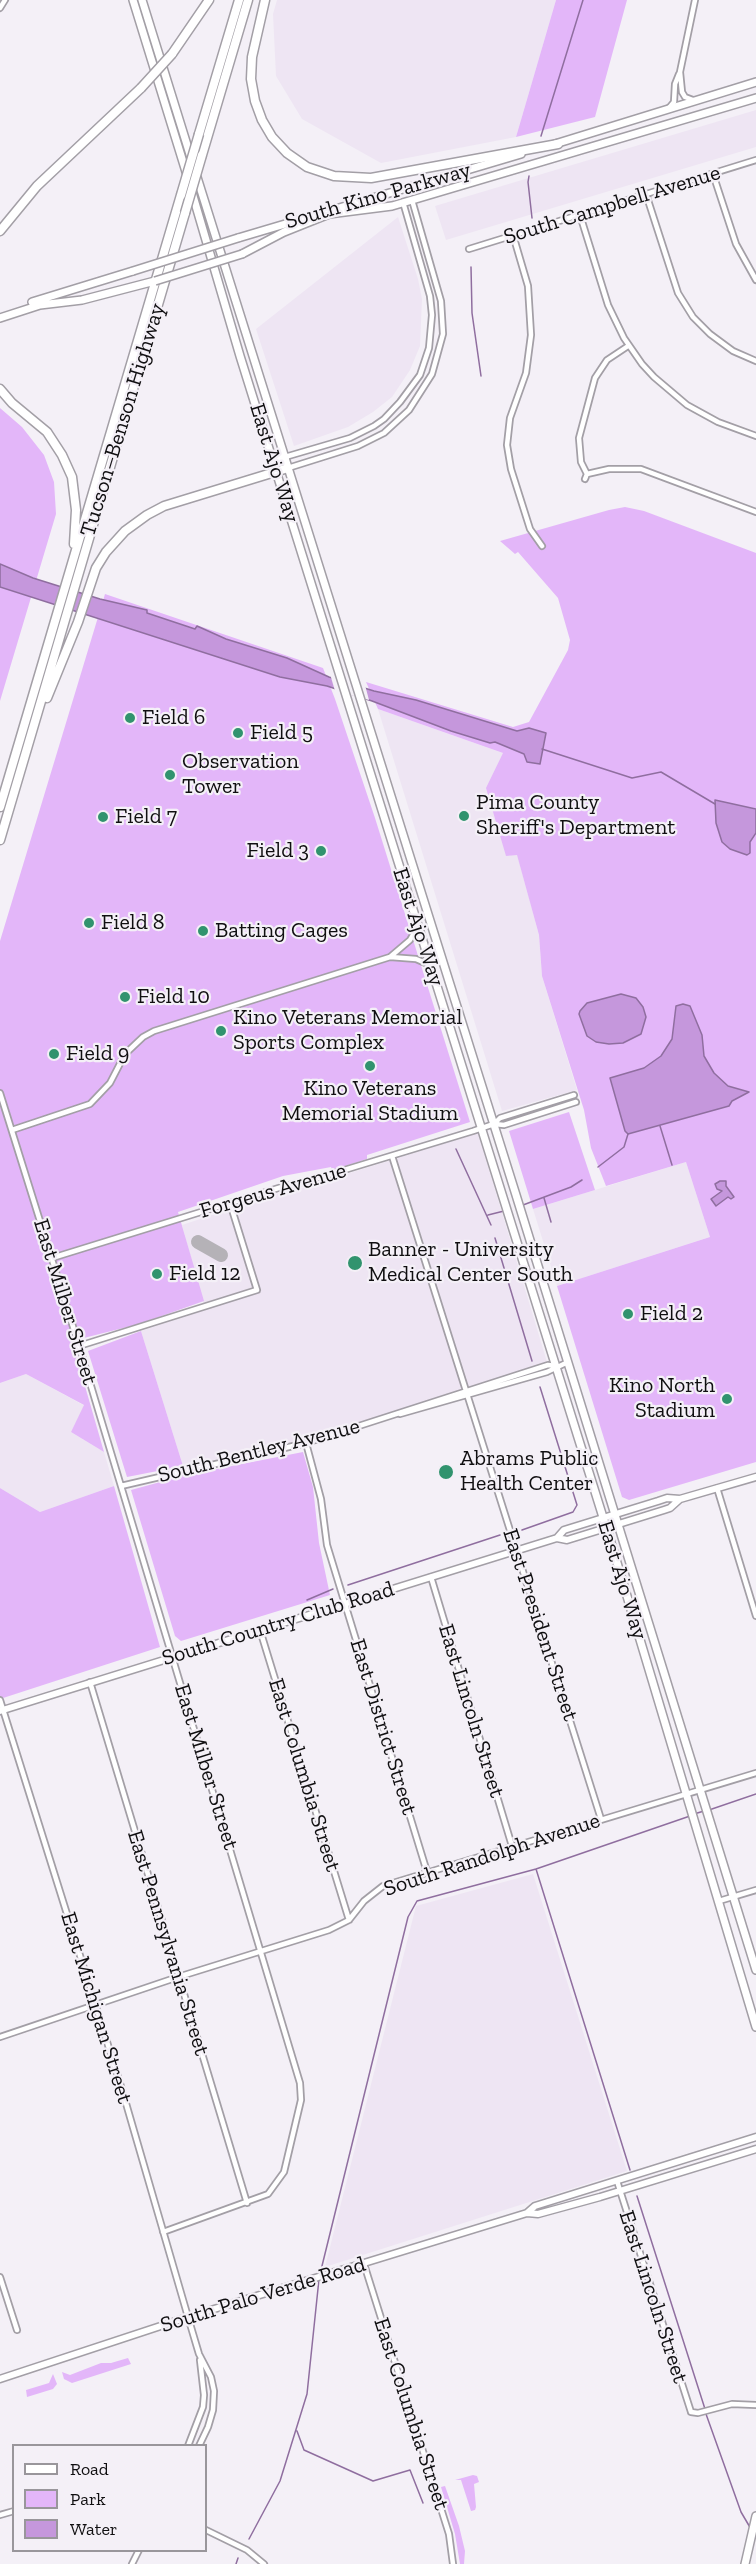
<!DOCTYPE html>
<html>
<head>
<meta charset="utf-8">
<style>
  body { margin:0 }
  #map { position:relative; width:756px; height:2564px; overflow:hidden; background:#f4f0f7; font-family:"Zilla Slab",serif }
  canvas { display:block }
  .legend { position:absolute; left:12px; top:2444px; width:195px; height:108px; box-sizing:border-box; background:#f4f0f7; border:2px solid #99969b; margin:0; padding:8px 10px; list-style:none; font-size:18px; color:#100f11 }
  .legend li { display:flex; align-items:center; gap:12px; height:30px }
  .legend b { width:30px; border:2px solid #99969b }
</style>
</head>
<body>
<div id="map">
<canvas width="756" height="2564"></canvas>
<ul class="legend">
<li><b style="height:8px;background:#fff"></b>Road</li>
<li><b style="height:16px;background:#e3b6f9"></b>Park</li>
<li><b style="height:16px;background:#c597dc"></b>Water</li>
</ul>
</div>
<script>
const g = document.querySelector('canvas').getContext('2d');
g.lineJoin = 'round';
function fill(path, color) {
  g.fillStyle = color;
  g.fill(path, 'evenodd');
}
function poly(rows) {
  const path = new Path2D();
  for (const r of rows) {
    path.moveTo(r[0], r[1]);
    for (let i = 2; i < r.length; i += 2) path.lineTo(r[i], r[i + 1]);
  }
  return path;
}
function stroke(path, color, width, dash) {
  g.strokeStyle = color;
  g.lineWidth = width;
  g.lineCap = dash ? 'butt' : 'round';
  g.setLineDash(dash || []);
  g.stroke(path);
}
function label(font, color, halo, rows, align = 'center') {
  g.font = font + ' "Zilla Slab",serif';
  g.lineWidth = 4.5;
  g.setLineDash([]);
  g.textBaseline = 'middle';
  g.strokeStyle = halo;
  g.fillStyle = color;
  for (const [text, x, y, turn = 0] of rows) {
    g.save();
    g.translate(x, y);
    g.rotate((+turn || 0) * Math.PI / 180);
    g.textAlign = isNaN(turn) ? turn : align;
    if (halo) g.strokeText(text, 0, 0);
    g.fillText(text, 0, 0);
    g.restore();
  }
}
const built = poly([
  [277,0,556,0,516,137,381,163,302,119,276,76,273,14],
  [756,110,756,147,446,240,435,206],
  [398,217,418,279,422,299,420,346,410,370,392,397,373,412,348,427,294,446,256,329],
  [378,709,503,753,506,856,517,854,539,935,542,976,577,1090,502,1111],
  [478,1133,547,1362,302,1442,183,1466,141,1331,205,1310,182,1225,279,1193,305,1187],
  [686,1162,710,1237,557,1286,533,1209],
  [26,1374,85,1406,71,1432,104,1452,114,1486,40,1512,0,1488,0,1383],
  [533,1874,627,2171,325,2267,416,1906]
]);
const green = poly([
  [556,0,627,0,595,117,516,137],
  [0,408,22,427,44,455,54,482,56,514,0,701],
  [625,507,644,511,756,553,756,1462,629,1500,622,1497,557,1286,710,1237,686,1162,606,1186,591,1148,584,1110,542,976,539,935,517,855,506,856,486,788,503,753,378,709,366,682,513,727,529,722,568,650,570,640,558,598,518,552,515,554,500,541,609,510],
  [105,594,323,668,335,699,375,818,470,1122,367,1155,367,1159,332,1170,331,1167,283,1176,178,1212,204,1301,139,1324,72,1341,104,1452,71,1432,84,1405,26,1374,0,1383,0,941],
  [569,1112,595,1190,533,1209,509,1131],
  [141,1331,183,1466,127,1477,88,1351],
  [303,1452,313,1487,319,1543,330,1595,181,1641,175,1636,131,1490,186,1475],
  [114,1486,160,1647,0,1699,0,1488,40,1512],
  [128,2358,131,2364,72,2383,64,2379,62,2372,70,2375,101,2363,111,2363],
  [53,2374,57,2384,53,2389,27,2397,26,2390,49,2383],
  [473,2475,477,2476,479,2482,474,2484,476,2507,475,2510,471,2511,461,2480,455,2480],
  [445,2486,459,2526,465,2551,464,2564,460,2564,455,2534,441,2487]
]);
const water = poly([
  [0,564,33,578,100,599,147,610,147,613,195,629,197,626,226,639,287,658,329,677,374,691,416,700,517,731,529,728,546,733,540,764,527,762,524,754,495,742,490,743,451,731,372,701,327,686,280,677,0,587,0,564],
  [715,800,756,809,756,833,750,842,750,853,747,855,730,849,722,842,716,823,715,800],
  [621,994,636,998,643,1007,646,1017,641,1034,623,1043,609,1044,596,1042,587,1036,579,1014,580,1011,587,1003,621,994],
  [683,1004,690,1006,702,1035,704,1056,714,1073,728,1086,749,1092,732,1101,729,1106,628,1134,625,1131,610,1078,644,1068,661,1056,672,1039,676,1006,683,1004],
  [720,1181,726,1181,726,1186,734,1197,731,1199,728,1197,716,1206,711,1199,722,1191,717,1189,715,1184,720,1181]
]);
const pier = poly([
  [330,674,365,685,369,700,335,691]
]);
const stream = poly([
  [541,136,583,0],
  [529,176,528,182,532,218],
  [471,267,472,313,481,376],
  [542,749,632,778,661,772,715,804],
  [660,1126,672,1165],
  [456,1149,491,1225],
  [598,1167,624,1147,628,1134],
  [544,1198,551,1222],
  [523,1205,571,1187,582,1180],
  [488,1215,504,1211],
  [495,1238,532,1361],
  [522,1530,573,1512,577,1505,540,1387],
  [348,1585,500,1535],
  [307,1600,333,1589],
  [709,1810,756,1794],
  [694,1814,704,1811],
  [630,2170,536,1869,690,1816],
  [637,2196,705,2409],
  [320,2274,408,1917,417,1901,536,1869],
  [706,2414,741,2512,751,2529],
  [297,2431,304,2450,373,2481,410,2470,423,2503],
  [249,2539,280,2481,307,2394,319,2279],
  [236,2564,238,2558]
]);
const taxiway = poly([
  [198,1242,221,1255]
]);
const street = poly([
  [0,8,5,0],
  [693,100,685,97,682,92,680,72,695,0],
  [669,108,674,102,675,84,679,74],
  [713,174,736,244,756,280],
  [646,194,678,293,693,317,710,334,733,351,756,361],
  [580,215,608,305,624,338,642,364,654,377,687,405,718,422,756,436],
  [513,235,528,286,531,335,526,373,510,418,507,445,511,469,530,529,542,546],
  [469,249,756,160],
  [285,457,350,438,374,426,384,419,400,402,420,375,429,348,432,315,430,296,403,202],
  [288,468,358,446,384,433,409,410,432,374,443,334,441,301,412,200],
  [587,474,581,462,579,438,595,378,607,360,628,346],
  [585,479,587,474,609,469,641,469,756,512],
  [390,957,416,959,430,965],
  [0,1093,79,1346,300,2083,301,2100,284,2172,268,2194,163,2232],
  [494,1124,504,1125,576,1102],
  [12,1130,90,1104,110,1083,125,1054,143,1037,154,1031,390,957,410,940,418,926],
  [392,1156,601,1819],
  [52,1258,285,1186,308,1181,473,1131,494,1124,500,1118,574,1095],
  [79,1346,257,1290,230,1203],
  [400,1414,547,1372,568,1362],
  [306,1443,321,1499,327,1545,427,1872],
  [121,1486,306,1443,548,1365,556,1366],
  [717,1488,756,1616],
  [431,1577,512,1846],
  [260,1630,349,1920],
  [90,1682,247,2203],
  [0,1700,123,2093,188,2317,199,2354,211,2377,214,2391,213,2410,208,2427,199,2446],
  [719,1901,756,1890],
  [0,2037,178,1977,329,1930,349,1920,364,1901,383,1886,756,1773],
  [617,2181,691,2412],
  [364,2264,449,2534,453,2564],
  [0,2277,17,2330],
  [691,2412,698,2413,732,2404,756,2405],
  [188,2446,203,2407,204,2395,200,2360],
  [0,2515,14,2511],
  [206,2530,247,2550,264,2564],
  [132,2564,139,2550]
]);
const secondary = poly([
  [557,1538,564,1530,658,1501,667,1498,680,1499,756,1477],
  [0,1711,557,1538,567,1540,664,1510,670,1508,680,1499],
  [527,2213,535,2206,756,2137],
  [0,2379,188,2317,527,2213,538,2214,600,2197,756,2149]
]);
const primary = poly([
  [133,0,187,175],
  [142,0,192,161],
  [555,144,756,82],
  [196,174,516,1195,756,1970],
  [191,189,240,356,612,1546,756,2027],
  [238,238,521,154],
  [242,254,284,232,329,214,392,206,756,98],
  [32,302,133,271],
  [0,318,40,305,82,300,155,281],
  [745,2564,756,2516]
]);
const highway = poly([
  [265,0,252,57,251,79,255,101,262,120,272,137,287,153,307,167,334,176,371,178,558,144],
  [172,54,209,0],
  [199,134,239,0],
  [202,155,248,0],
  [0,231,37,186,141,88],
  [0,389,12,403,47,432,62,455,72,477,76,510,74,544],
  [274,461,285,457],
  [47,698,78,622,96,568,106,552,125,531,147,515,164,506,288,468],
  [0,807,181,195],
  [0,840,185,213]
]);
const primaryBridge = poly([
  [133,271,238,238],
  [155,281,242,254]
]);
const highwayBridge = poly([
  [141,88,172,54],
  [181,195,199,134],
  [185,213,202,155]
]);
const markers = [
  [130,718,6,"#31936e"],
  [238,733,6,"#31936e"],
  [170,775,6,"#31936e"],
  [464,816,6,"#31936e"],
  [103,817,6,"#31936e"],
  [321,851,6,"#31936e"],
  [89,923,6,"#31936e"],
  [203,931,6,"#31936e"],
  [125,997,6,"#31936e"],
  [221,1031,6,"#31936e"],
  [54,1054,6,"#31936e"],
  [370,1066,6,"#31936e"],
  [355,1263,8,"#31936e"],
  [157,1274,6,"#31936e"],
  [628,1314,6,"#31936e"],
  [727,1399,6,"#31936e"],
  [446,1472,8,"#31936e"]
];
const streetNames = [
  ["South Kino Parkway",378,196,-16],
  ["South Campbell Avenue",612,205,-17],
  ["Tucson–Benson Highway",123,420,-73],
  ["East Ajo Way",274,463,73],
  ["East Ajo Way",418,927,72],
  ["Forgeus Avenue",273,1191,-16],
  ["East Milber Street",65,1302,73],
  ["South Bentley Avenue",259,1451,-14],
  ["East Ajo Way",622,1580,73],
  ["South Country Club Road",278,1624,-17],
  ["East President Street",540,1625,72],
  ["East Lincoln Street",471,1711,73],
  ["East District Street",383,1727,73],
  ["East Milber Street",206,1767,73],
  ["East Columbia Street",304,1775,73],
  ["South Randolph Avenue",492,1855,-18],
  ["East Pennsylvania Street",168,1943,73],
  ["East Michigan Street",96,2008,73],
  ["South Palo Verde Road",263,2295,-17],
  ["East Lincoln Street",653,2297,72],
  ["East Columbia Street",411,2414,72]
];
const poiNames = [
  ["Field 6",142,718],
  ["Field 5",250,733],
  ["Observation",182,762],
  ["Tower",182,787],
  ["Pima County",476,803],
  ["Sheriff's Department",476,828],
  ["Field 7",115,817],
  ["Field 3",309,851,"right"],
  ["Field 8",101,923],
  ["Batting Cages",215,931],
  ["Field 10",137,997],
  ["Kino Veterans Memorial",233,1018],
  ["Sports Complex",233,1043],
  ["Field 9",66,1054],
  ["Kino Veterans",370,1089,"center"],
  ["Memorial Stadium",370,1114,"center"],
  ["Banner - University",368,1250],
  ["Medical Center South",368,1275],
  ["Field 12",169,1274],
  ["Field 2",640,1314],
  ["Kino North",715,1386,"right"],
  ["Stadium",715,1411,"right"],
  ["Abrams Public",460,1459],
  ["Health Center",460,1484]
];
fill(built, '#eee5f3');
fill(green, '#e3b6f9');
fill(water, '#c597dc');
stroke(water, '#8f6e9f', 1.5);
fill(pier, '#f4f0f7');
stroke(stream, '#8f6e9f', 1.5);
stroke(taxiway, '#b5b2b7', 14);
stroke(street, '#a39fa6', 8);
stroke(secondary, '#a39fa6', 9);
stroke(primary, '#a39fa6', 10);
stroke(highway, '#a39fa6', 11);
stroke(street, '#fff', 4.5);
stroke(secondary, '#fff', 6);
stroke(primary, '#fff', 7);
stroke(highway, '#fff', 8);
stroke(primaryBridge, '#a39fa6', 10, []);
stroke(highwayBridge, '#a39fa6', 11, []);
stroke(primaryBridge, '#fff', 7);
stroke(highwayBridge, '#fff', 8);
for (const [x, y, r, color] of markers) {
  const dot = new Path2D();
  dot.arc(x, y, r, 0, 2 * Math.PI);
  g.fillStyle = color;
  g.fill(dot);
  stroke(dot, '#f4f0f7', 2);
}
label('22px', '#100f11', '#f4f0f7', streetNames);
label('22px', '#100f11', '#f4f0f7', poiNames, 'left');
</script>
</body>
</html>
